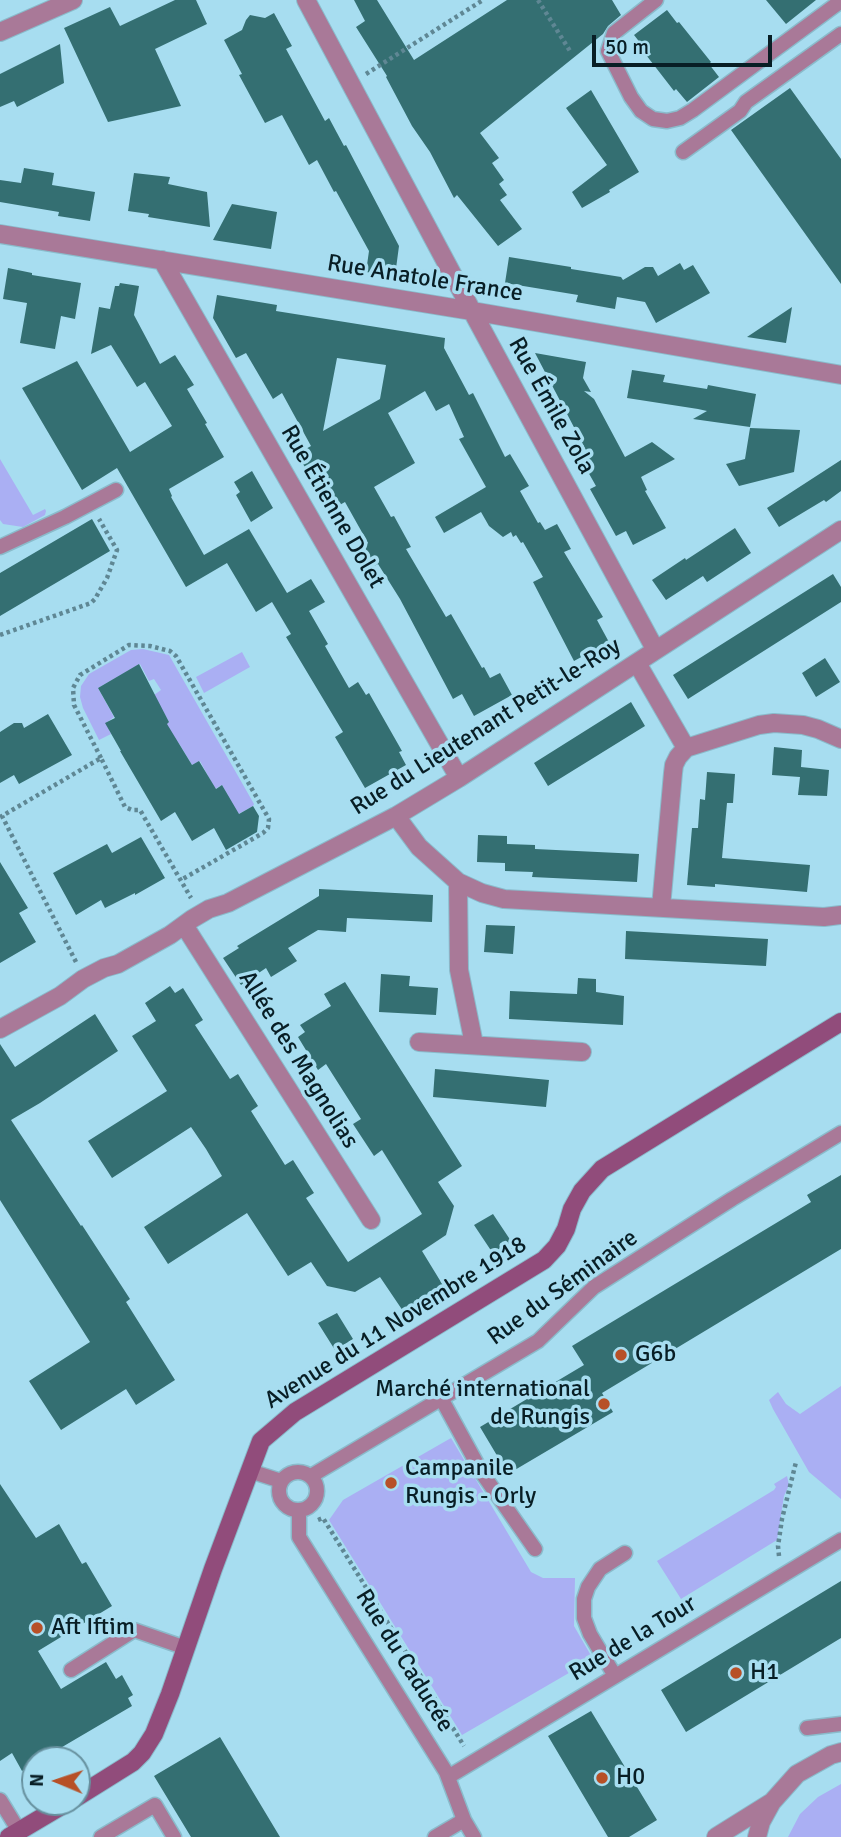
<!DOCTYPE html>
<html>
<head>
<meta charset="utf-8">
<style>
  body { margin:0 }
  #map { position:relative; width:841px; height:1837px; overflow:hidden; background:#a7ddf0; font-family:Signika,sans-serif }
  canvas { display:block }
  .north { position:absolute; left:21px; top:1746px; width:70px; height:70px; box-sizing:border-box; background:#a7ddf0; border:2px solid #67919f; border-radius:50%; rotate:272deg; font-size:19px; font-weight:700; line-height:28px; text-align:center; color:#081e25 }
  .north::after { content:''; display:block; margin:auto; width:24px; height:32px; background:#b75027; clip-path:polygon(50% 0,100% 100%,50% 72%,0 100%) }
  .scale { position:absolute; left:592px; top:35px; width:180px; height:32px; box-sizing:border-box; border:4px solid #081e25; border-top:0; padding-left:9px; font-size:21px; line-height:24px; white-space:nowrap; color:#081e25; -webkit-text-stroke:5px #a7ddf0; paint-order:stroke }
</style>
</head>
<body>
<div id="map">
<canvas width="841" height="1837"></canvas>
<div class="north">N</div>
<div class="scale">50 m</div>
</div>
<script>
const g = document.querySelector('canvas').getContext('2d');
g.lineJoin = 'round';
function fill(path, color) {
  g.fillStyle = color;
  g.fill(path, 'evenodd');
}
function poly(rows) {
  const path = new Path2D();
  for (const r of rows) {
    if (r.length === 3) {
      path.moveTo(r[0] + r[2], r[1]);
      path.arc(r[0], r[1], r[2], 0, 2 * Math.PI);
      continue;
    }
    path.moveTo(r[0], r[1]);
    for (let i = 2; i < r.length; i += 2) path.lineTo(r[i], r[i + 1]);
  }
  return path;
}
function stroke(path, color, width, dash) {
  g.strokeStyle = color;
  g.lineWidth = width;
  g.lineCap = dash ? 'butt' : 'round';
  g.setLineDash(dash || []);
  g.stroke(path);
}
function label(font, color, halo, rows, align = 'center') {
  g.font = font + ' Signika,sans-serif';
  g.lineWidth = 7;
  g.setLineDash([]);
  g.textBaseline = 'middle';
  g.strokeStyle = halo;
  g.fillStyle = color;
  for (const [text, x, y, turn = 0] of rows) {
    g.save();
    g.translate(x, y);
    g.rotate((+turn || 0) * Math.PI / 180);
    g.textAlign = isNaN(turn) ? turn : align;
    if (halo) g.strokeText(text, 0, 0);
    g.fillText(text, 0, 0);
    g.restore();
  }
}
const green = poly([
  [0,459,33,515,45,509,46,511,45,515,23,527,3,524,0,520],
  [143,649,169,655,254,804,253,806,235,816,224,799,228,796,222,785,215,789,200,761,192,765,180,745,162,727,169,722,154,695,161,690,154,679,149,681,140,664,98,688,114,717,106,723,111,734,99,740,83,708,80,697,81,686,89,674,131,650],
  [242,652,250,667,204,693,196,677],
  [841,1386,841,1499,809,1472,773,1409,769,1400,778,1392,786,1404,800,1414],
  [451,1438,531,1572,543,1578,575,1578,574,1626,593,1659,462,1735,329,1520,343,1500],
  [787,1476,789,1485,784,1496,777,1540,681,1599,657,1561,774,1490,776,1487,774,1484],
  [841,1784,841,1837,788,1837,800,1814,818,1797]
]);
const building = poly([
  [175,0,196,0,207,24,155,49,181,106,108,122,64,28,110,7,120,26],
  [354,0,377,0,414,60,507,0,612,0,621,15,608,26,603,34,480,133,499,158,492,163,504,180,499,184,507,195,500,200,522,229,498,246,457,195,454,198,430,152,412,126,386,77,387,76,356,27,365,21],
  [766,0,816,0,786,24],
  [667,10,677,23,679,22,711,62,709,64,719,77,687,102,676,89,674,91,643,51,645,49,634,35],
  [274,13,292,46,286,49,325,121,329,118,344,146,346,145,399,246,395,276,366,272,369,251,336,191,334,192,317,160,309,165,282,115,265,123,239,75,242,74,224,40,242,30,246,20,250,15,265,18],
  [60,44,64,83,17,107,14,101,0,107,0,74],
  [790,88,841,159,841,284,731,130],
  [591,90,639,172,609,190,610,192,582,208,572,192,607,165,566,108],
  [24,168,54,173,52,185,95,192,90,221,58,216,59,212,0,202,0,180,21,183],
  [134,173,170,177,168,184,207,192,210,227,148,217,149,214,128,211],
  [232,204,277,212,271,249,213,240],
  [509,257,571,267,571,269,621,277,623,280,645,267,653,267,658,276,680,263,684,270,693,265,710,293,656,323,645,302,617,297,615,309,576,302,578,295,505,283],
  [8,268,32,273,32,275,81,283,75,319,61,316,55,349,20,343,27,303,3,299],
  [120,283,139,286,134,315,160,364,175,355,194,385,187,389,207,423,205,424,224,457,169,489,172,496,171,497,204,555,249,529,287,593,275,600,311,579,325,602,309,611,328,644,325,646,349,688,358,682,366,695,369,693,402,751,399,752,406,765,365,788,335,737,343,732,286,637,291,634,272,602,256,612,227,563,186,587,117,468,82,490,22,388,77,361,130,452,172,426,145,382,137,387,111,345,91,354,99,307,110,309,115,286,119,286],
  [217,295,277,305,276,311,445,338,444,348,469,395,473,393,505,457,510,454,529,486,520,491,538,523,540,522,545,530,557,524,571,549,564,552,603,617,597,620,610,644,586,658,585,655,574,661,533,582,543,577,523,542,521,543,516,535,513,537,511,532,503,537,489,526,481,512,444,533,435,517,486,487,459,439,464,437,449,404,436,411,425,391,388,413,415,463,374,487,391,517,394,516,411,547,406,549,446,617,451,614,482,668,484,667,490,678,500,673,512,695,474,716,462,694,453,699,400,599,378,564,374,566,364,546,368,543,345,502,336,507,318,476,312,479,297,454,311,446,282,393,273,399,246,353,236,358,213,318],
  [337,358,386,365,380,399,323,431],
  [792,307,786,343,747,337],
  [535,353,586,362,583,378,591,392,584,391,594,399,625,457,652,442,675,459,641,477,647,490,645,491,666,528,633,545,626,531,616,536,590,489,596,486,579,456,587,452],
  [632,370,665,375,663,382,707,389,708,385,756,394,750,427,693,419,707,411,698,409,627,398],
  [750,428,800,430,794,472,739,486,726,464,745,459],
  [841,460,841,491,826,502,824,500,779,527,767,508],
  [252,471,273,508,251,522,236,495,240,492,234,482],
  [92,519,110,551,0,616,0,573],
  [735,528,751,553,707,582,703,576,666,600,652,580,685,558,686,560],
  [833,574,841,587,841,602,688,699,673,675],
  [825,658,840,682,816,697,802,673],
  [139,664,169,722,167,724,192,765,199,761,216,789,222,785,239,814,253,806,259,816,257,832,226,850,214,828,192,841,175,812,161,821,120,751,121,751,105,723,115,718,98,688],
  [631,702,645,726,548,786,534,763],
  [48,714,72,755,19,784,14,775,0,783,0,732,14,723,22,723,24,728],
  [774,747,802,750,801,767,829,770,827,796,798,795,800,777,772,775],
  [707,772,735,774,733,803,727,803,722,858,810,865,807,892,715,884,715,887,687,885,692,828,698,828,700,799,705,800],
  [478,835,507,836,507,844,535,845,535,849,639,854,637,882,532,877,533,872,505,871,505,863,477,862],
  [141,837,165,878,135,895,135,893,105,908,101,900,76,915,53,873,107,844,112,853],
  [0,862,28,908,19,913,36,942,0,963],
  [319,889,433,895,432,922,347,918,346,932,318,930,288,948,297,961,271,977,266,968,241,985,223,958,239,948,237,946,319,896],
  [486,925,515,926,513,954,484,952],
  [626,931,768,939,766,966,625,959],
  [381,974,410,976,409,986,438,988,436,1015,379,1012],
  [578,978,596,979,596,992,624,996,623,1025,509,1019,510,991,577,994],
  [345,982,462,1166,438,1182,454,1206,446,1235,422,1251,444,1287,403,1311,380,1277,355,1292,327,1286,311,1262,288,1276,247,1213,168,1264,144,1227,222,1176,206,1149,191,1127,112,1178,88,1141,167,1091,132,1036,156,1021,145,1003,170,986,175,993,183,988,203,1020,195,1025,230,1079,238,1074,246,1087,258,1106,251,1111,285,1165,293,1160,314,1193,306,1198,348,1262,422,1214,382,1150,374,1156,353,1124,361,1119,326,1064,318,1070,298,1037,305,1032,300,1025,331,1006,324,994],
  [95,1014,118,1051,40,1103,11,1120,81,1226,82,1225,130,1299,126,1302,175,1380,136,1405,126,1389,61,1430,29,1381,90,1342,0,1200,0,1044,15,1067],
  [435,1069,549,1080,546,1107,433,1097],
  [841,1175,841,1249,602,1393,613,1412,508,1474,480,1427,584,1365,572,1346,811,1202,807,1195],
  [493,1214,515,1247,496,1258,474,1225],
  [337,1313,353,1339,335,1350,318,1323],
  [0,1484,36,1538,59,1524,82,1564,86,1562,112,1606,38,1651,61,1689,106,1662,116,1679,122,1675,133,1695,128,1698,132,1706,40,1760,35,1760,35,1763,22,1771,12,1753,0,1761],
  [841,1581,841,1638,686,1732,661,1690],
  [591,1711,657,1820,629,1837,608,1837,548,1736],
  [220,1737,280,1837,191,1837,154,1776]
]);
const path = poly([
  [538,0,570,51],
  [366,74,483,0],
  [0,635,91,603,95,599,107,578,117,550,99,519],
  [101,758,74,705,73,688,80,675,129,645,150,646,170,651,176,656,269,819,268,828,263,833,181,880],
  [76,962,2,816,101,758,125,807,132,810,140,810,191,898],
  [318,1520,323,1518,464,1746],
  [779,1556,778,1546,782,1519,796,1462]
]);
const lane = poly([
  [656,0,614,33,608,51,631,97,641,111,653,119,667,121,680,118,693,110,841,1],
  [683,152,740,111,746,102,841,34],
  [0,547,65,517,116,490],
  [441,1398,482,1473,535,1549],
  [250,1471,281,1481],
  [298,1491,19],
  [311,1476,538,1341,594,1287,732,1199,841,1133],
  [299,1510,299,1537,446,1772,464,1820,474,1837],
  [71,1670,134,1630,186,1648],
  [615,1676,590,1634,584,1618,584,1599,588,1587,600,1569,625,1553],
  [807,1728,841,1724],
  [448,1777,841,1540],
  [0,1800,19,1831],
  [101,1837,155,1805,174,1837],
  [435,1837,464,1820]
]);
const street = poly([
  [306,0,472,311,655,649],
  [0,32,73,0],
  [0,234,472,311,841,375],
  [162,260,459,778],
  [637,663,686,748],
  [396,816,419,847,458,882,482,893,504,899,824,917,841,915],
  [458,882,459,970,474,1044],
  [661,907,673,773,674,765,678,757,686,748,759,725,774,723,803,725,818,729,841,739],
  [184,925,371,1220],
  [0,1029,60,996,83,979,104,968,118,964,170,935,192,919,209,909,228,903,396,816,459,778,841,530],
  [419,1042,582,1052],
  [716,1837,772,1802],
  [757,1837,761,1822,772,1802,797,1774,831,1755,841,1752]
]);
const secondary = poly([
  [77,1797,133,1762,142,1753,154,1734,170,1694,213,1569,261,1441,295,1412,544,1260,557,1246,566,1229,572,1209,582,1191,602,1169,841,1022],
  [9,1837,68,1802]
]);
const markers = [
  [621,1355,7,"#b75027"],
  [604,1404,7,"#b75027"],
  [391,1483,7,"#b75027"],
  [37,1628,7,"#b75027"],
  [736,1673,7,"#b75027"],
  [602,1778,7,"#b75027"]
];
const streetNames = [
  ["Rue Anatole France",425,279,9],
  ["Rue Émile Zola",551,406,61],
  ["Rue Étienne Dolet",332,507,60],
  ["Rue du Lieutenant Petit-le-Roy",486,727,-32],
  ["Allée des Magnolias",298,1060,58],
  ["Rue du Séminaire",563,1288,-36],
  ["Avenue du 11 Novembre 1918",396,1323,-32],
  ["Rue de la Tour",633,1639,-31],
  ["Rue du Caducée",404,1661,58]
];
const poiNames = [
  ["G6b",635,1355],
  ["Marché international",590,1390,"right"],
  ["de Rungis",590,1418,"right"],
  ["Campanile",405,1469],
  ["Rungis - Orly",405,1497],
  ["Aft Iftim",51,1628],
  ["H1",750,1673],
  ["H0",616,1778]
];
fill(green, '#aaaff3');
fill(building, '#346f72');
stroke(lane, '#8abbcb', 17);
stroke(street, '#8abbcb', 20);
stroke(secondary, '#8abbcb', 20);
stroke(path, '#5f8794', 4.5, [3.5, 3.5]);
stroke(lane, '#a97998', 14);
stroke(street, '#a97998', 18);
stroke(secondary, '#914c7b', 18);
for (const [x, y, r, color] of markers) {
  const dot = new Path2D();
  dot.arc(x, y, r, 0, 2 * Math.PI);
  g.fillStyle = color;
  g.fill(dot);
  stroke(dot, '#a7ddf0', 2.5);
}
label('24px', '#081e25', '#a7ddf0', streetNames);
label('24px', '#081e25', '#a7ddf0', poiNames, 'left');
</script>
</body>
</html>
